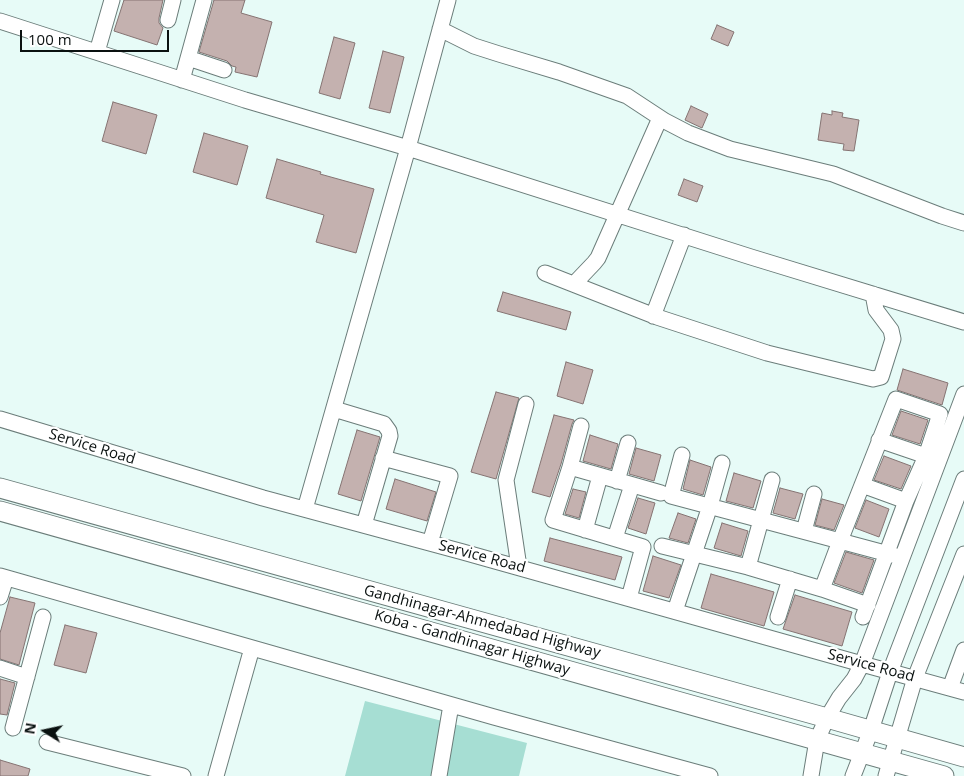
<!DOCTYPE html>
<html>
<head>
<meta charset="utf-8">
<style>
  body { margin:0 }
  #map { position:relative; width:964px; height:776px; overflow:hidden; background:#e7fbf7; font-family:"Open Sans",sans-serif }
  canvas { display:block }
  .north { position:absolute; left:20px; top:706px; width:50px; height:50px; -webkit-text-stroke:4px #fff; paint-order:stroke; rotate:280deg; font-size:14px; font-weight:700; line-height:20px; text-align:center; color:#0a1110 }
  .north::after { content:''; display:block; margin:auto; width:18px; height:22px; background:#0a1110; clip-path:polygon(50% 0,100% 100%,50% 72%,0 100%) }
  .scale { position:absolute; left:20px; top:30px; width:149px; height:22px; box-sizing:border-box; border:2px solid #0a1110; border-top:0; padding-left:6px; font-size:15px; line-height:18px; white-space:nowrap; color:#0a1110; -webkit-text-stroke:4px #fff; paint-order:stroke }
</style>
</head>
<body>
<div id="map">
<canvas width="964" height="776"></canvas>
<div class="north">N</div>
<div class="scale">100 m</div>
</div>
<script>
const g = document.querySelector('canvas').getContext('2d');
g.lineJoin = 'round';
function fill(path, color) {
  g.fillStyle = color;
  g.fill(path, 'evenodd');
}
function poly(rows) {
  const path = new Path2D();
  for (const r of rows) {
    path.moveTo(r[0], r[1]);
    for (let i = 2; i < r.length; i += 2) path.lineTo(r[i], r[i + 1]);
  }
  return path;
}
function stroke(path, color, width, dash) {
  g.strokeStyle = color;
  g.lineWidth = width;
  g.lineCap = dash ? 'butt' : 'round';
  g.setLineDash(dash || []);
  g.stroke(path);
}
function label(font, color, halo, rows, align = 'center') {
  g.font = font + ' "Open Sans",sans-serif';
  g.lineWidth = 4.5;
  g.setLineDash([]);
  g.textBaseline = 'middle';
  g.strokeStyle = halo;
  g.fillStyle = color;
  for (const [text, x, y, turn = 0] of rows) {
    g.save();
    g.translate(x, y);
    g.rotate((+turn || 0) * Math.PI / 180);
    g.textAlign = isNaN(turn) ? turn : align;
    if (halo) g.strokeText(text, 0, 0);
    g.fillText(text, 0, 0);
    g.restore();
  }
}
const green = poly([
  [365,701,527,743,519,776,345,776]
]);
const building = poly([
  [124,0,163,0,159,18,159,23,163,28,157,45,114,31,124,0],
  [214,0,245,0,241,13,272,22,257,77,235,72,236,67,232,66,227,61,199,52,214,0],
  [717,25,734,32,728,46,711,39,717,25],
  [334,37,355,43,340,99,319,93,334,37],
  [383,51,404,57,390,113,369,108,383,51],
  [113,102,157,115,146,154,102,141,113,102],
  [691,106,708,114,702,128,685,120,691,106],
  [832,111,843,113,842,117,859,120,854,151,843,150,844,144,818,140,822,113,832,115,832,111],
  [204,133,248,146,237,185,193,172,204,133],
  [277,159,321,172,320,174,374,189,356,253,316,242,324,215,266,198,277,159],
  [684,179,703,186,697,202,678,195,684,179],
  [503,292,571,312,566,330,497,311,503,292],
  [566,362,593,370,583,404,557,396,566,362],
  [903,369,948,383,942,405,897,390,903,369],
  [496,392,519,398,496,479,471,472,496,392],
  [901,411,928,420,920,444,892,435,901,411],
  [554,415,574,420,572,424,561,464,550,497,532,492,554,415],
  [357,430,380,437,361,501,338,494,357,430],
  [590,435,618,444,611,469,583,461,590,435],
  [636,448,661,455,654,481,629,474,636,448],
  [884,456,911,466,901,489,874,480,884,456],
  [690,460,711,467,703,495,683,489,690,460],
  [734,473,761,481,753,508,726,501,734,473],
  [395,479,436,492,427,521,386,509,395,479],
  [780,488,803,494,795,519,773,513,780,488],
  [573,489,586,492,579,518,565,514,573,489],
  [638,498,655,503,646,534,628,528,638,498],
  [822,499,844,505,834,530,815,525,822,499],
  [866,500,889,509,879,537,855,528,866,500],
  [678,513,696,519,688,543,669,538,678,513],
  [722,523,748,531,741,556,714,548,722,523],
  [550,538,622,557,615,580,544,561,550,538],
  [846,552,874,560,862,593,834,583,846,552],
  [653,556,681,565,669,598,643,591,653,556],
  [711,574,774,592,764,626,701,608,711,574],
  [795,595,852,612,842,646,783,629,795,595],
  [10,597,35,603,19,665,0,659,0,633,10,597],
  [65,625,97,633,86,673,54,665,65,625],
  [0,679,15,683,7,715,0,714,0,679],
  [0,760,30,769,28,776,0,776,0,760]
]);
const minor = poly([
  [168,20,173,0],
  [0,21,245,100,408,148,751,257,964,322],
  [440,29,474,46,499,54,559,72,627,96,665,121,688,133,730,149,833,174,942,216,964,223],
  [97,52,112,0],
  [188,58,224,70],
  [182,80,204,0],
  [545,273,657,317,767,353,873,379,881,377,882,374,893,339,891,330,876,310,873,294],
  [574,284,594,263,598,258,660,118],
  [653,316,684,235],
  [334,409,384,424,389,431,390,436,364,525],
  [0,419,263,498,463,552,862,664,964,692],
  [879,440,926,456],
  [682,455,671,496,840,541,896,556],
  [383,458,450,476,430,543],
  [570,467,581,426],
  [617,481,628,443],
  [862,485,906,501],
  [305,509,408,148,448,0],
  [585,530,600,476],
  [804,531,814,494],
  [615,538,632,485],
  [662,546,748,567,822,589,868,605],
  [519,567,506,480,526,404],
  [748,567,772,480],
  [0,576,494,717,710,776],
  [822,589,840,541,896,399,940,414,926,456,906,501,863,617],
  [0,597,6,578],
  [629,598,643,547,553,520,570,467,661,493],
  [675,611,710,506,722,463],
  [778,617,790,579],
  [0,668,27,677],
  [950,688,964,650],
  [13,728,43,617],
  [47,742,183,776],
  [216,776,252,648],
  [439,776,451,705],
  [811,776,817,740,827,718,839,698,854,679,862,664,964,394],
  [853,776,871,730,890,672,964,479],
  [886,776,915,678,964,554]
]);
const major = poly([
  [0,488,827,718,964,757],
  [0,511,944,776]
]);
const streetNames = [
  ["Service Road",92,447,17],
  ["Service Road",482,557,15],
  ["Gandhinagar-Ahmedabad Highway",482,622,15],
  ["Koba - Gandhinagar Highway",472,643,16],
  ["Service Road",871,666,15]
];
fill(green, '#a6ded3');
fill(building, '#c4b1af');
stroke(building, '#857372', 1);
stroke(minor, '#6b7d7a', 17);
stroke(major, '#6b7d7a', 21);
stroke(minor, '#fff', 15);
stroke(major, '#fff', 19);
label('15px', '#0a1110', '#fff', streetNames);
</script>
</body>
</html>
